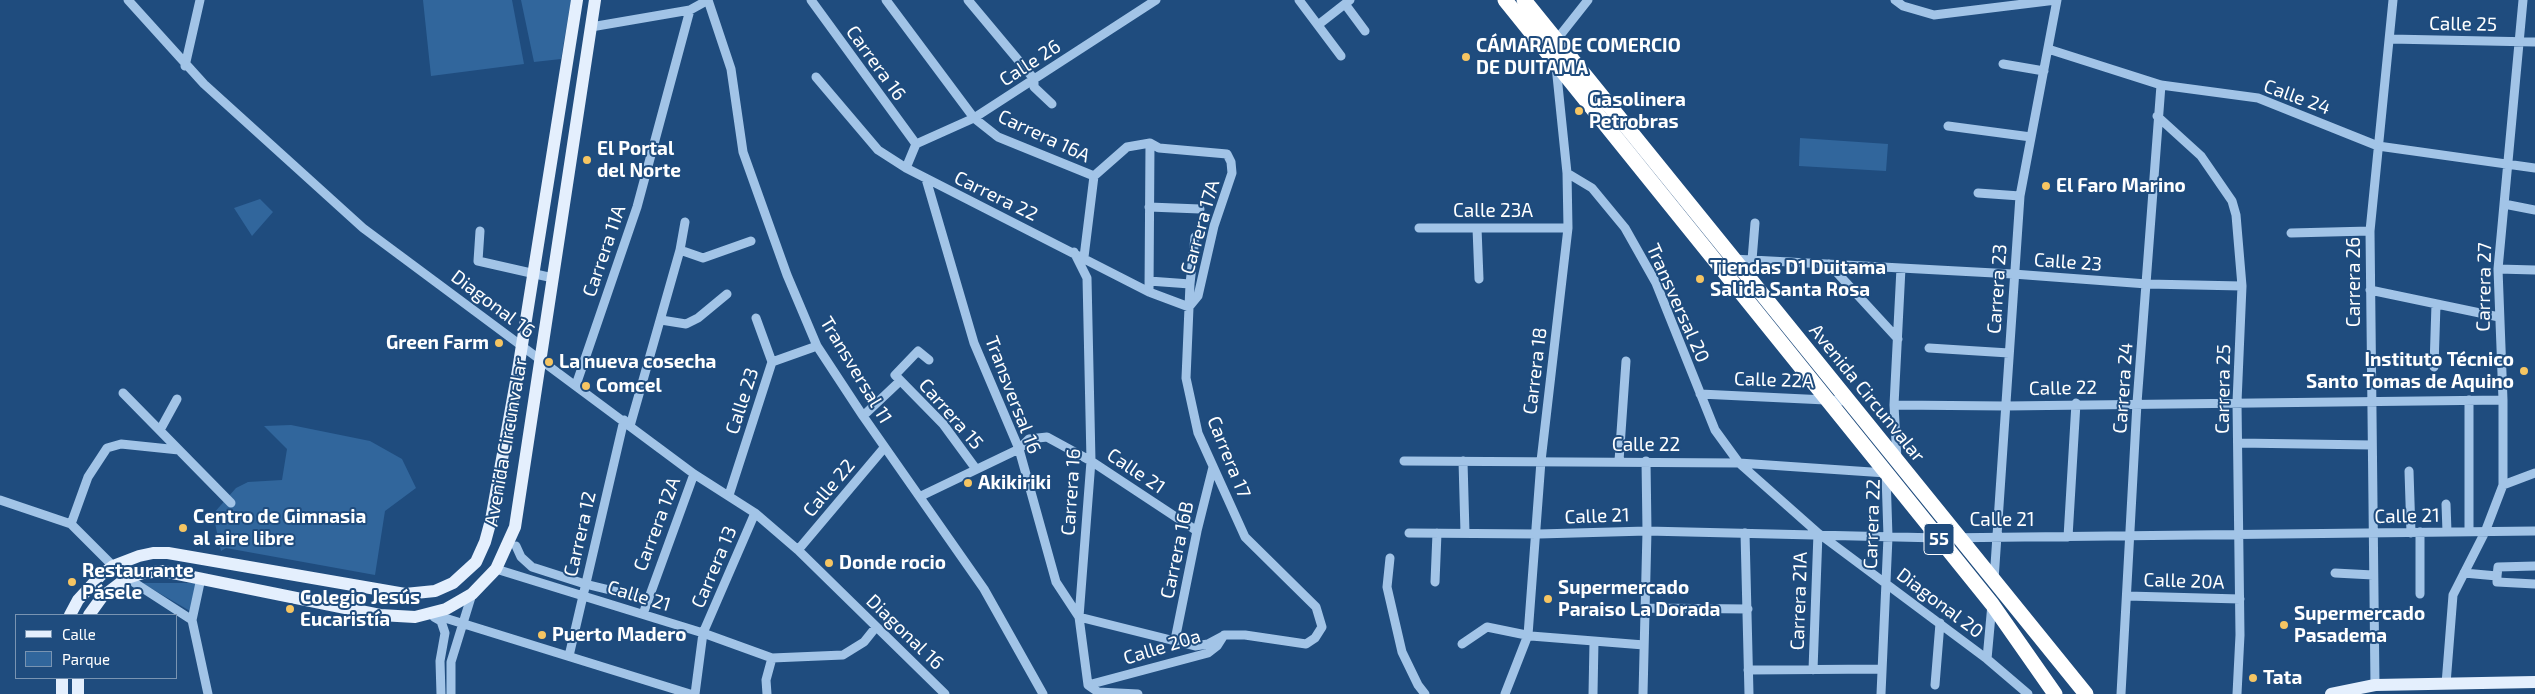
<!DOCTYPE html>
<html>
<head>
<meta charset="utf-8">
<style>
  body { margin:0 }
  #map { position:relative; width:2535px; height:694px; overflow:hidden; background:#1f4c7e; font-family:"Exo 2",sans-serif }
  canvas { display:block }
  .legend { position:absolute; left:15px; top:614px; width:162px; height:65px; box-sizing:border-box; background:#1f4c7e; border:1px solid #7994b2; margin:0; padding:6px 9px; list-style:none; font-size:15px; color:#fff }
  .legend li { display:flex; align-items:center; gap:10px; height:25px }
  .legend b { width:25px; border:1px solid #7994b2 }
</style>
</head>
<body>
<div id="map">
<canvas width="2535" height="694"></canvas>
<ul class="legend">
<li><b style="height:6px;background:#e4effd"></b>Calle</li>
<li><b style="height:14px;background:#31669c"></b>Parque</li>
</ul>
</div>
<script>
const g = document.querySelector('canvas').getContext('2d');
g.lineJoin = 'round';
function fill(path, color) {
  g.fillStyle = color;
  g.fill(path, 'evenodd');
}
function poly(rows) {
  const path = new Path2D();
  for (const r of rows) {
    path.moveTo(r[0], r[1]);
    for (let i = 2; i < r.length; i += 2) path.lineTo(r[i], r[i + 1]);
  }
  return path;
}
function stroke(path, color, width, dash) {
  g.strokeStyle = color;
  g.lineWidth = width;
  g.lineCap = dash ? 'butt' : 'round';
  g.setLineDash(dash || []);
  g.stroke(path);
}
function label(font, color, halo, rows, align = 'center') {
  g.font = font + ' "Exo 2",sans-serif';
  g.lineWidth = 4;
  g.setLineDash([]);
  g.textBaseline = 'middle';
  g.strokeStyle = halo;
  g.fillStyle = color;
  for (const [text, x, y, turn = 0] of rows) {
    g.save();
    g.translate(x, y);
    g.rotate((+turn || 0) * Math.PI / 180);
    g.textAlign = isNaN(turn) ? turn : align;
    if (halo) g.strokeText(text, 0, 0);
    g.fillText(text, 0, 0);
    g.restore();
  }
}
const green = poly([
  [423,0,512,0,524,64,431,76],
  [521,0,571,0,561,59,534,62],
  [1800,138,1888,144,1886,171,1799,166],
  [260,199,273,212,252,236,234,208],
  [291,425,370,441,402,459,416,488,385,511,375,575,226,548,221,551,213,514,236,488,248,482,282,480,287,449,264,426],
  [142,583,196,583,190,611]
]);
const minor = poly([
  [128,0,204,84,363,228,694,474,755,513,798,550,945,694],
  [708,0,731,69,743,152,787,275,817,346,863,416,984,589,1043,694],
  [811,0,916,144],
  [886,0,974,118,998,137,1094,176,1127,147,1150,143],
  [968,0,1034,79,1034,87,1052,104],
  [1299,0,1341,56],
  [1895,0,1903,6,1934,15,2056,0],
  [1345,4,1365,31],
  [1318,25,1350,0],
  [591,27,690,10,708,0],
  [2390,39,2535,42],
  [1554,43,1588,0],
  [2048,49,2161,85,2258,98,2378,146,2535,168],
  [2003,64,2044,71],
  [185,66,200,0],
  [816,77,878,150,906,168,1149,292,1189,307,1198,296,1214,226,1232,173,1231,162,1227,154,1159,148,1150,143],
  [2157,116,2201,156,2232,201,2236,215,2242,286,2237,402,2240,635,2237,694],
  [1948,126,2031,137],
  [916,144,974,118,1156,0],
  [906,168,916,144],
  [1567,173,1592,188,1625,228,1656,283,1715,430,1739,463,1818,533,1987,659,2028,694],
  [926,179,974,343,1019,449,1056,582,1079,617,1195,646,1208,644,1223,636],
  [1978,193,2020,196],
  [2504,204,2535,210],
  [1149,207,1200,209],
  [685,222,680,250,703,258,751,241],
  [1419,228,1568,228],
  [1477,228,1479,279],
  [480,231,478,261,553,278],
  [2291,233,2370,231],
  [1074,252,1087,278,1091,461,1079,617,1088,685,1098,692,1138,694],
  [1084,257,1094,176],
  [1733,259,2013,274,2147,284,2242,286],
  [1752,260,1755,223],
  [1829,264,1898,339],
  [2498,269,2535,270],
  [1149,281,1190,284],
  [2370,290,2499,317],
  [1149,292,1150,143],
  [756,318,772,362],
  [661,320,686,324,698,318,727,294],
  [1929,348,2009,353],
  [929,360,918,351,895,375,943,424,976,469],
  [772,362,817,346],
  [2434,367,2436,304],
  [576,385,637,207,690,10],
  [123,393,231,503],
  [1700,394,1847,401],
  [2469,400,2469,532],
  [1894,405,2006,406,2503,400],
  [863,416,900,381],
  [630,426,680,250],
  [160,430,177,399],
  [2238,443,2372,445],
  [1897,460,1894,405,1901,268],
  [1404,461,1739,463,1886,473],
  [1463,461,1465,533],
  [1619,461,1626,361],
  [2409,471,2411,533],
  [2503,485,2535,473],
  [729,495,772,362],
  [921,496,1019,449,1029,439,1047,437,1091,461,1197,531],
  [0,500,71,524,113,566],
  [2446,504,2447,532],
  [71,524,88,477,107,448,121,444,179,450],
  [1409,533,1539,534,1647,531,1939,538,2535,531],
  [1745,533,1749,694],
  [2068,537,2076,403],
  [516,546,521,557,532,567,585,584,647,599],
  [798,550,884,448],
  [1390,558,1387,587,1402,652,1418,685,1425,694],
  [2535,566,2498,567,2497,576,2497,582,2535,584],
  [496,569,703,633,772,658,843,655,864,642,876,627],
  [2335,573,2373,575],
  [2464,573,2497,576],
  [127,578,192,620],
  [201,578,192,620,208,694],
  [1994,580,2020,196,2057,0],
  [1435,582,1437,533],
  [2420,594,2420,532],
  [2127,596,2240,599],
  [1646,608,1748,609],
  [432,614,690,694],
  [643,614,694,474],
  [434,617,441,621,445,633,440,661,441,694],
  [1175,640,1197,531,1213,467],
  [1462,644,1487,627,1531,636,1644,645],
  [569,656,624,420],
  [1987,659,1992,604],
  [1748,670,1882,669],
  [1813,670,1818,533],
  [2446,684,2453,595,2485,532,2503,485,2503,400,2498,269,2523,0],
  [1088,685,1208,653,1217,646,1224,635,1245,635,1306,644,1315,638,1322,627,1316,607,1245,537,1198,433,1186,378,1190,284,1195,237],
  [1935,685,1940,623],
  [2375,685,2370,231,2393,0],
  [451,694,451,662,472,594],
  [695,694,703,633,755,513],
  [767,694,766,680,772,658],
  [1505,694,1528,635,1541,461,1568,228,1567,173,1556,66],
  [1593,694,1594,641],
  [1643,694,1647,531,1646,461],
  [1881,694,1888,537,1886,474],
  [2121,694,2137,403,2161,85]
]);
const major = poly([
  [70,615,78,600,101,575,113,566,139,556,153,553,168,553,405,594,435,591,453,583,476,562,485,542,491,520,518,370,577,0],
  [89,615,102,597,127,578,143,573,163,571,380,615,415,617,446,609,472,594,496,569,515,527,595,0],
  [62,678,62,694],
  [78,694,78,678],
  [2331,694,2375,685,2535,682]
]);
const highway = poly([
  [1505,0,1992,604,2055,694],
  [1524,0,2086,694]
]);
const markers = [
  [1466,57,5,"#f6c562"],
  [1579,111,5,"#f6c562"],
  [587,160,5,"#f6c562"],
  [2046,186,5,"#f6c562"],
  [1700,279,5,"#f6c562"],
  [499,343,5,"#f6c562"],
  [549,362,5,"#f6c562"],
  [2524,371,5,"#f6c562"],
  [586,386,5,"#f6c562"],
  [968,483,5,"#f6c562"],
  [183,528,5,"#f6c562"],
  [829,563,5,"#f6c562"],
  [72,582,5,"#f6c562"],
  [1548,599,5,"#f6c562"],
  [290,609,5,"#f6c562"],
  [2284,625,5,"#f6c562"],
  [542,635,5,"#f6c562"],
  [2253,678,5,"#f6c562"]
];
const shields = [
  [1939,539,30]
];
const shieldNames = [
  ["55",1939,539]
];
const streetNames = [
  ["Calle 25",2463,24,1],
  ["Carrera 16",876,63,54],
  ["Calle 26",1030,63,-33],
  ["Calle 24",2297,97,20],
  ["Carrera 16A",1044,136,25],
  ["Carrera 22",996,196,26],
  ["Calle 23A",1493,211],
  ["Carrera 17A",1200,227,-74],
  ["Carrera 11A",604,251,-71],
  ["Calle 23",2068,262,4],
  ["Carrera 26",2354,282,-90],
  ["Carrera 27",2484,287,-89],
  ["Carrera 23",1997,289,-86],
  ["Transversal 20",1678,303,66],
  ["Diagonal 16",493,304,37],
  ["Transversal 11",856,370,59],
  ["Carrera 18",1535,371,-83],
  ["Calle 22A",1774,380,2],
  ["Calle 22",2063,388,-1],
  ["Carrera 24",2123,388,-86],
  ["Carrera 25",2223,389,-89],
  ["Avenida Circunvalar",1867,393,51],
  ["Transversal 16",1013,395,69],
  ["Calle 23",742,401,-72],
  ["Carrera 15",951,414,49],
  ["Avenida Circunvalar",506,442,-80],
  ["Calle 22",1646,445],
  ["Carrera 17",1229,457,68],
  ["Calle 21",1136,471,34],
  ["Calle 22",829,488,-50],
  ["Carrera 16",1071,492,-86],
  ["Calle 21",1597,516,-2],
  ["Calle 21",2407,516,-1],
  ["Calle 21",2002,520],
  ["Carrera 12A",657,524,-69],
  ["Carrera 22",1872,524,-88],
  ["Carrera 12",580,534,-77],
  ["Carrera 16B",1177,550,-78],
  ["Carrera 13",714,567,-67],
  ["Calle 20A",2184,581,2],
  ["Calle 21",639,596,17],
  ["Carrera 21A",1799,601,-88],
  ["Diagonal 20",1940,603,37],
  ["Diagonal 16",905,632,44],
  ["Calle 20a",1162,647,-17]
];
const poiNames = [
  ["CÁMARA DE COMERCIO",1476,46],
  ["DE DUITAMA",1476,68],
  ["Gasolinera",1589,100],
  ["Petrobras",1589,122],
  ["El Portal",597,149],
  ["del Norte",597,171],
  ["El Faro Marino",2056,186],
  ["Tiendas D1 Duitama",1710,268],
  ["Salida Santa Rosa",1710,290],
  ["Green Farm",489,343,"right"],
  ["Instituto Técnico",2514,360,"right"],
  ["Santo Tomas de Aquino",2514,382,"right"],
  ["La nueva cosecha",559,362],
  ["Comcel",596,386],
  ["Akikiriki",978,483],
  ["Centro de Gimnasia",193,517],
  ["al aire libre",193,539],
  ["Donde rocio",839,563],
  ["Restaurante",82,571],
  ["Pásele",82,593],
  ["Supermercado",1558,588],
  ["Paraiso La Dorada",1558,610],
  ["Colegio Jesús",300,598],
  ["Eucaristía",300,620],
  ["Supermercado",2294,614],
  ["Pasadema",2294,636],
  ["Puerto Madero",552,635],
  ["Tata",2263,678]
];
fill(green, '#31669c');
stroke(minor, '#a2c4e7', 9);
stroke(major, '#e4effd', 12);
stroke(highway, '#fff', 15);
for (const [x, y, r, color] of markers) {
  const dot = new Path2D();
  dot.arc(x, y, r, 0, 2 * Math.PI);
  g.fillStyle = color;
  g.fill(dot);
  stroke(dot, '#1f4c7e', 2);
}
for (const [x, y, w] of shields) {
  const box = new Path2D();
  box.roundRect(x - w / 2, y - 15.5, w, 31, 4);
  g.fillStyle = '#1f4c7e';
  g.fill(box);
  stroke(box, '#fff', 1);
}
label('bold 18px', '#fff', null, shieldNames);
label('19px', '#fff', '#1f4c7e', streetNames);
label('bold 19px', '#fff', '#1f4c7e', poiNames, 'left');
</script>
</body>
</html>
